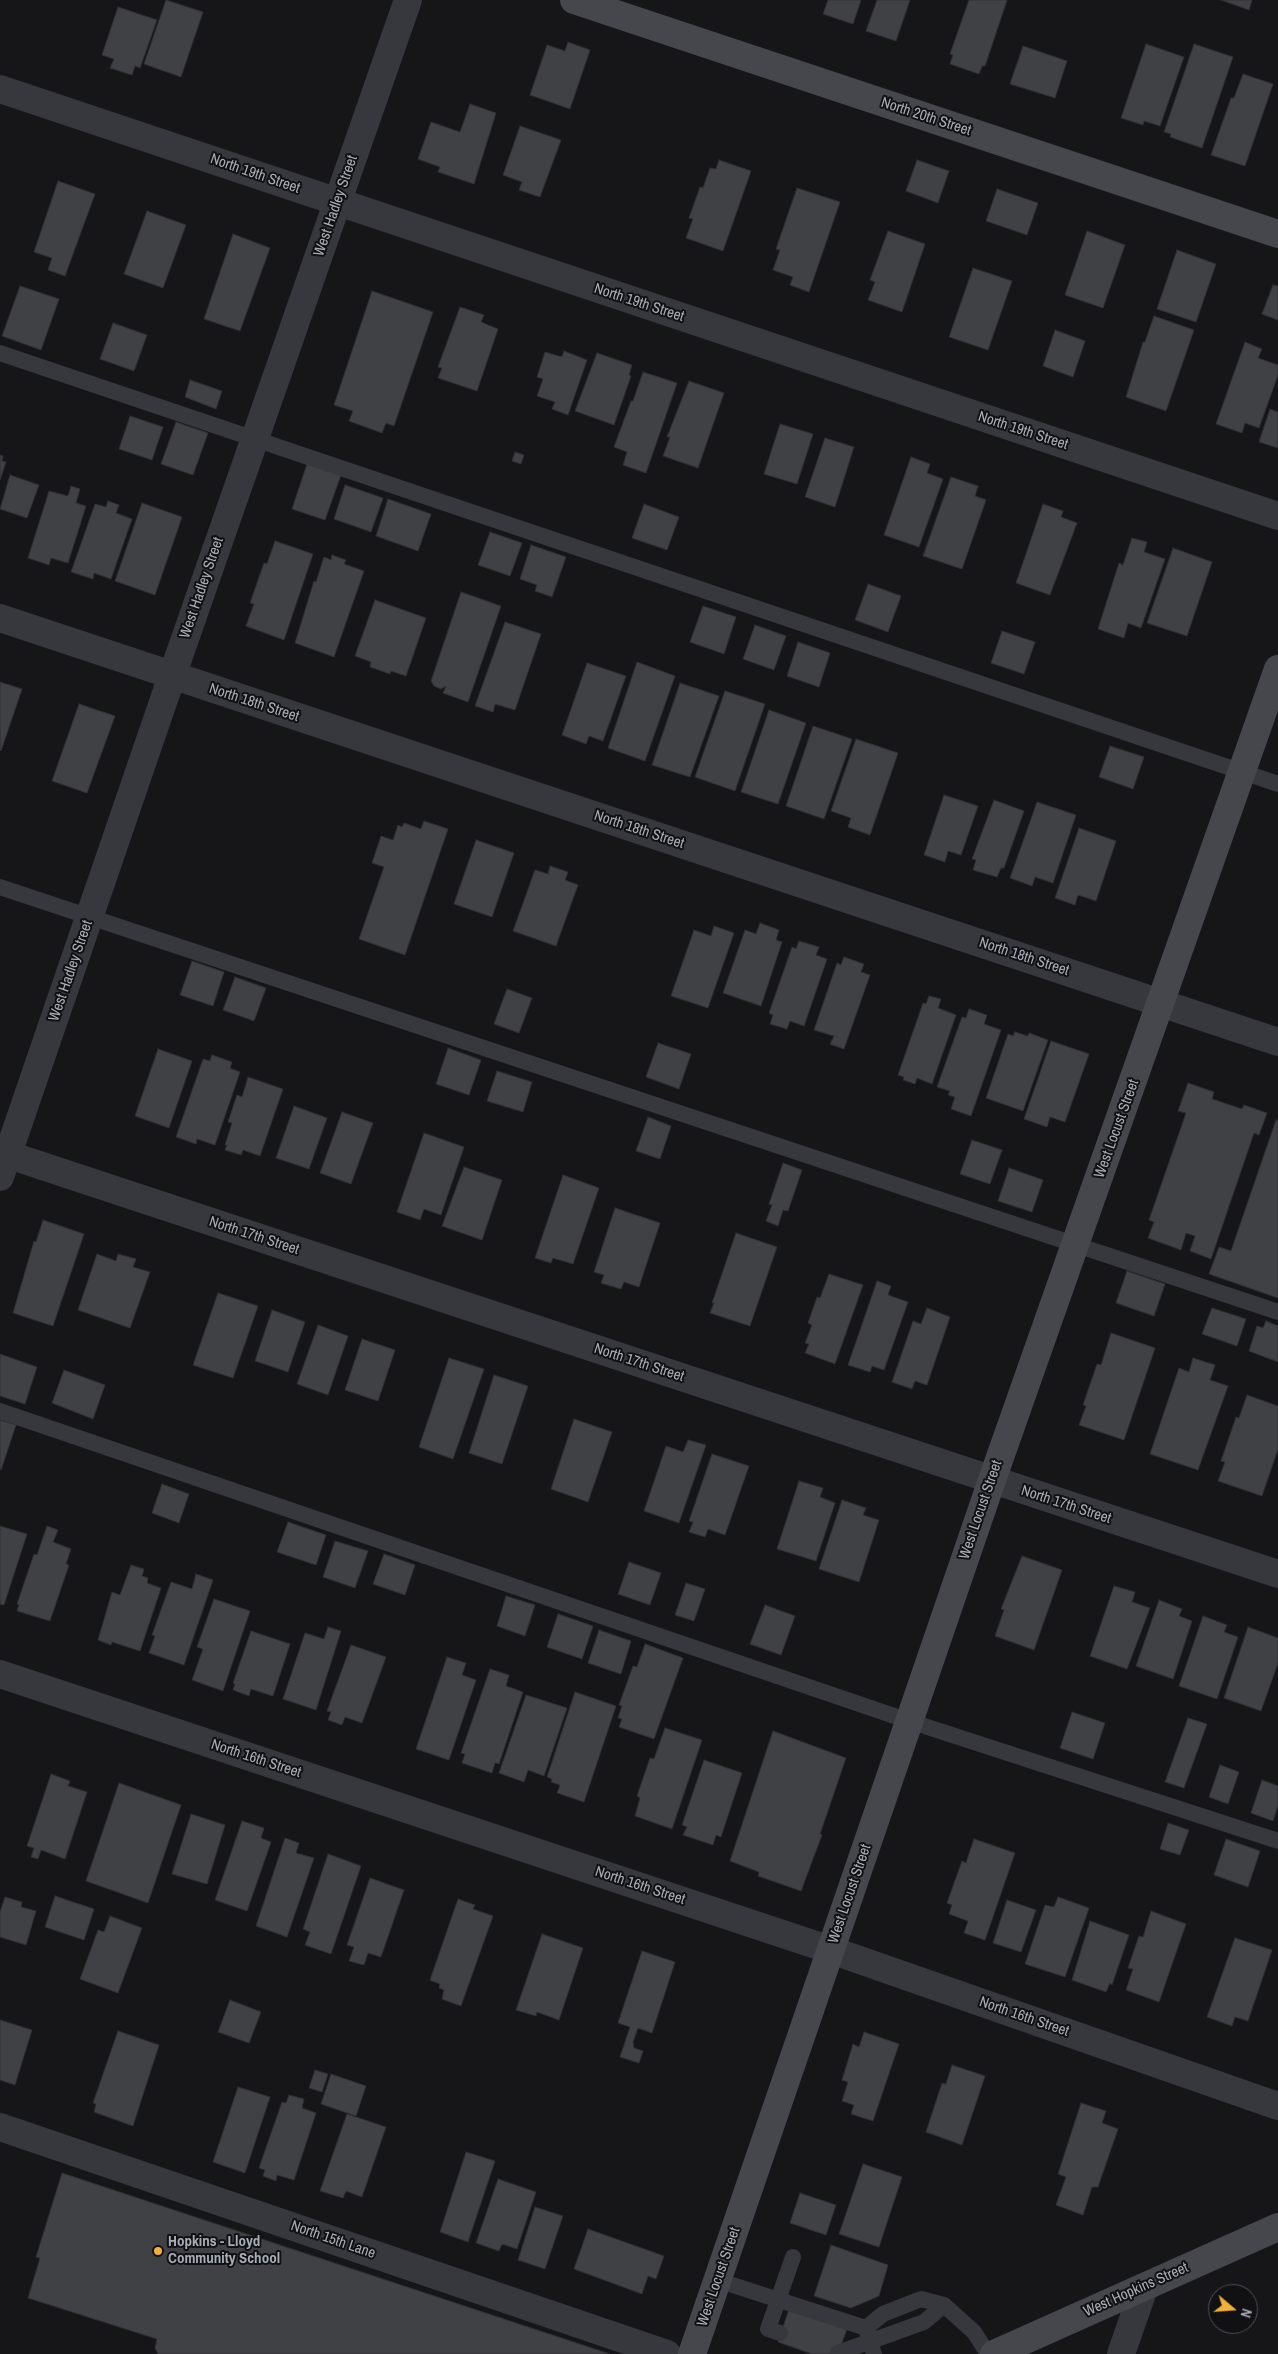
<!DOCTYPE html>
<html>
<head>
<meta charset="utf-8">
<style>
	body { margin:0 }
	#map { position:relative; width:1278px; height:2354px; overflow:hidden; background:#161618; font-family:"Archivo Narrow",sans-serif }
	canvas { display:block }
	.north { position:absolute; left:1208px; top:2284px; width:50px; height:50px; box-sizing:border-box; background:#111113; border:1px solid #4d4f55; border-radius:50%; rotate:108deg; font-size:14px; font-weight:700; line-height:20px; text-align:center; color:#a8adb8 }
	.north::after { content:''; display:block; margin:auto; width:18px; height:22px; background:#f2b134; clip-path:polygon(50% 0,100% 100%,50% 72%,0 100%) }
</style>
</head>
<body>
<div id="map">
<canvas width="1278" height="2354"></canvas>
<div class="north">N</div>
</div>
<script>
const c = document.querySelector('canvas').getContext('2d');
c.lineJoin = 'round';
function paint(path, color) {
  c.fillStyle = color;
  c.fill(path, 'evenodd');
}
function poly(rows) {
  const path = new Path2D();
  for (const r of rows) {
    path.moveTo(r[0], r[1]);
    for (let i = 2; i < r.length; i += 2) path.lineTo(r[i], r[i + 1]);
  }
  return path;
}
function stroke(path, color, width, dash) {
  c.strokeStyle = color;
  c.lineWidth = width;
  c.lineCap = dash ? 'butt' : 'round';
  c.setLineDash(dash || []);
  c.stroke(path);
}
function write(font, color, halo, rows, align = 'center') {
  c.font = font + ' "Archivo Narrow",sans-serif';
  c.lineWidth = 4;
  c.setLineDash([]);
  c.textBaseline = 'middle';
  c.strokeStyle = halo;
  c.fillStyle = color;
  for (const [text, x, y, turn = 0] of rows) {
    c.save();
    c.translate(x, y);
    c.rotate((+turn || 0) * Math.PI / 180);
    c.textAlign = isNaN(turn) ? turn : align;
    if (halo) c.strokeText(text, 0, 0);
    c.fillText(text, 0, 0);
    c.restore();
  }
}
const building = poly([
	[166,0,203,12,181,77,144,64,166,0],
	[828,0,861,0,853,24,823,14,828,0],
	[877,0,910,0,896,41,866,31,877,0],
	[969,0,1007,0,985,66,982,66,979,74,950,64,953,55,950,54,969,0],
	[1221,0,1252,0,1249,10,1221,0],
	[118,7,157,20,140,68,135,66,132,75,110,68,114,59,102,55,118,7],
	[568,42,590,50,570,109,530,95,547,45,565,51,568,42],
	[1146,44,1184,57,1160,126,1144,121,1143,125,1121,118,1146,44],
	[1194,44,1233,57,1202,148,1170,137,1171,134,1164,132,1194,44],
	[1023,46,1067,61,1055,98,1010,84,1023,46],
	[1243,74,1273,84,1245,166,1211,155,1231,98,1234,98,1243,74],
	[470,104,496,113,474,184,438,172,440,167,418,159,431,122,460,132,470,104],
	[520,126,561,140,540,197,519,190,522,182,503,175,520,126],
	[719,160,751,171,723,251,686,238,693,219,689,218,700,187,703,188,710,168,716,169,719,160],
	[917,160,949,171,938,203,906,191,917,160],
	[58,181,95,194,65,276,48,270,52,258,34,252,58,181],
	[797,188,840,202,809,292,790,285,793,277,773,270,780,250,776,249,797,188],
	[997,189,1038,203,1027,235,986,221,997,189],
	[147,211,186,225,163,288,124,274,147,211],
	[888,231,925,244,902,312,868,300,875,282,870,280,888,231],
	[1087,231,1125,245,1103,308,1065,295,1087,231],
	[233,234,270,248,240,331,204,319,233,234],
	[1177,250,1216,264,1196,322,1157,309,1177,250],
	[973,268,1012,281,988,350,949,337,973,268],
	[1273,285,1278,286,1278,320,1262,314,1273,285],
	[20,286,59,299,41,350,2,336,20,286],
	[372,291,433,312,394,426,386,423,382,433,349,421,353,411,334,405,372,291],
	[460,307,484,315,481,322,498,329,477,391,438,378,442,368,438,367,460,307],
	[1154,316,1194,330,1166,411,1126,397,1143,342,1145,342,1154,316],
	[113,323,147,335,134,371,100,359,113,323],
	[1055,330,1085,341,1073,377,1043,366,1055,330],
	[1245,342,1262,349,1258,358,1278,365,1278,375,1259,428,1245,423,1242,433,1216,424,1245,342],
	[564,351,587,360,568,415,552,409,555,402,537,396,543,379,537,377,545,352,562,357,564,351],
	[597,353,632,365,629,375,631,376,614,425,575,411,597,353],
	[643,372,677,383,646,473,623,465,627,452,614,447,631,401,633,401,643,372],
	[190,380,222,391,216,409,185,397,190,380],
	[689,381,724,393,698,468,663,456,670,437,667,437,689,381],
	[1270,409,1278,412,1278,448,1259,442,1270,409],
	[130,416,163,427,152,460,119,449,130,416],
	[176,422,208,433,193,475,161,464,176,422],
	[780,424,813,434,797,484,764,474,780,424],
	[825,438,854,447,835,507,805,497,825,438],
	[515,452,524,455,521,464,512,461,515,452],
	[0,455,3,456,2,461,6,462,0,480,0,455],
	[911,457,930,464,927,473,943,479,919,547,884,535,911,457],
	[307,464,341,475,325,520,292,509,307,464],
	[10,475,39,485,27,518,0,509,10,475],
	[951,477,978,486,975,496,986,500,962,569,923,556,951,477],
	[345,485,383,498,371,532,334,519,345,485],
	[71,486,80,489,76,503,86,506,68,563,51,558,49,565,28,558,49,491,68,496,71,486],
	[388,499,431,514,418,551,376,536,388,499],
	[108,501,119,505,116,513,132,519,111,579,94,573,93,579,71,572,95,504,106,507,108,501],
	[142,503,182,517,155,595,115,581,142,503],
	[644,504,679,517,667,550,632,538,644,504],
	[1043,504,1063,511,1061,517,1077,523,1050,595,1016,583,1043,504],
	[490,532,522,543,510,576,478,565,490,532],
	[1132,538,1147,542,1144,552,1165,559,1141,628,1128,623,1124,638,1098,629,1119,563,1123,565,1132,538],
	[275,541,313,554,284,640,246,626,254,604,250,603,264,563,267,564,275,541],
	[531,545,566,557,552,597,535,591,537,585,520,579,531,545],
	[1173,548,1212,562,1187,636,1147,623,1173,548],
	[332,555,346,560,344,564,364,571,334,657,295,643,314,581,316,582,324,557,331,560,332,555],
	[868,584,901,596,888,632,855,620,868,584],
	[461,592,501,606,468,702,443,693,446,686,441,689,434,686,431,681,461,592],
	[375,600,426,618,406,676,391,671,390,674,370,667,371,662,355,656,375,600],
	[703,606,736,617,724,654,690,642,703,606],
	[505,622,541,634,515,710,495,704,493,712,475,706,505,622],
	[755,625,786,636,774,670,743,659,755,625],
	[1002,631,1035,642,1024,674,991,663,1002,631],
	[798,642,830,653,819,687,787,676,798,642],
	[637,662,675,676,645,761,608,748,637,662],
	[587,663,626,676,603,741,589,736,586,744,562,735,587,663],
	[0,682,22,689,1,751,0,750,0,682],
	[680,683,719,696,690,777,652,765,680,683],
	[725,691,765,704,735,791,695,777,725,691],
	[79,704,115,716,87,793,52,781,79,704],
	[769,710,806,723,778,804,741,792,769,710],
	[813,726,852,739,824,819,786,806,813,726],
	[856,739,898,753,870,835,848,827,851,818,831,811,856,739],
	[1110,746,1144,757,1133,789,1099,777,1110,746],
	[944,795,978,806,961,855,948,851,945,862,924,855,944,795],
	[994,800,1024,811,1004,868,1001,868,997,877,973,870,976,860,972,859,994,800],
	[1037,802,1076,815,1053,883,1035,877,1032,886,1010,878,1037,802],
	[424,821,448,829,405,955,359,939,384,867,372,863,381,836,393,840,398,825,402,827,404,823,421,829,424,821],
	[1079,828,1116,841,1096,901,1078,895,1075,905,1055,898,1079,828],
	[476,840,514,853,492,917,454,904,476,840],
	[550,866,568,872,565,880,578,885,556,946,513,931,535,870,548,874,550,866],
	[760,923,779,930,776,940,782,942,761,1006,723,993,745,930,756,934,760,923],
	[714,926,734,933,708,1008,671,996,694,930,711,936,714,926],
	[799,941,819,947,816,955,827,959,804,1026,790,1021,787,1029,770,1024,773,1015,769,1013,792,947,796,949,799,941],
	[844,957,864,964,861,972,870,975,844,1049,830,1044,834,1036,814,1030,837,963,841,965,844,957],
	[192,961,224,972,213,1006,180,995,192,961],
	[235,977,266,988,254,1021,223,1010,235,977],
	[507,989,532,998,519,1033,494,1024,507,989],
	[929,996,941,999,938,1008,956,1015,932,1084,917,1078,915,1084,903,1080,904,1077,898,1075,923,1003,926,1004,929,996],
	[969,1009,987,1015,984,1024,1001,1030,971,1116,951,1109,955,1097,948,1095,950,1091,937,1087,962,1017,966,1018,969,1009],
	[1015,1032,1028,1036,1029,1033,1048,1040,1023,1111,986,1098,1008,1034,1013,1036,1015,1032],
	[1051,1041,1089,1054,1065,1122,1050,1117,1047,1127,1024,1119,1051,1041],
	[658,1043,691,1054,679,1089,646,1077,658,1043],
	[448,1048,481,1060,469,1095,436,1084,448,1048],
	[158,1049,192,1061,169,1128,135,1116,158,1049],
	[212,1055,232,1062,230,1068,240,1072,215,1145,197,1139,196,1144,176,1137,203,1059,210,1061,212,1055],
	[497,1071,532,1082,523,1112,487,1101,497,1071],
	[248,1077,283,1089,260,1156,243,1150,241,1155,225,1150,227,1145,225,1145,232,1123,228,1122,237,1095,242,1097,248,1077],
	[1188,1083,1214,1092,1212,1099,1242,1109,1244,1105,1267,1113,1259,1135,1254,1133,1211,1259,1190,1251,1195,1236,1186,1233,1181,1250,1148,1238,1154,1222,1149,1220,1186,1113,1178,1111,1188,1083],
	[294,1106,327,1118,309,1169,276,1158,294,1106],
	[342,1112,373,1123,351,1184,320,1173,342,1112],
	[648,1117,671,1126,660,1159,636,1151,648,1117],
	[1276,1120,1278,1121,1278,1298,1209,1274,1219,1247,1231,1251,1276,1120],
	[424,1133,464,1147,441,1215,424,1209,420,1220,397,1212,424,1133],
	[972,1140,1002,1150,990,1184,960,1174,972,1140],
	[783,1163,802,1170,788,1211,783,1210,778,1226,766,1221,772,1205,769,1204,783,1163],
	[464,1167,502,1180,482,1240,442,1226,464,1167],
	[1009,1168,1043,1180,1032,1212,998,1201,1009,1168],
	[563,1175,599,1188,573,1264,553,1258,551,1263,535,1258,563,1175],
	[615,1208,660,1223,639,1287,624,1282,621,1289,601,1283,604,1275,594,1272,615,1208],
	[43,1220,84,1234,53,1326,13,1313,34,1241,36,1242,43,1220],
	[736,1233,777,1247,750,1326,710,1313,714,1303,712,1303,736,1233],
	[97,1254,116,1261,118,1254,136,1259,133,1267,150,1272,130,1328,78,1310,97,1254],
	[1127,1271,1165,1284,1154,1316,1116,1303,1127,1271],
	[829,1274,863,1285,835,1364,805,1353,809,1344,805,1343,812,1325,808,1323,817,1297,820,1298,829,1274],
	[877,1281,891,1286,888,1295,908,1302,884,1370,872,1366,870,1372,848,1365,877,1281],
	[218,1293,258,1306,233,1378,193,1365,218,1293],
	[927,1308,950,1317,927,1385,915,1381,912,1389,892,1382,913,1321,921,1324,927,1308],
	[1212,1308,1246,1319,1237,1346,1202,1334,1212,1308],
	[272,1310,305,1322,288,1372,255,1361,272,1310],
	[1266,1321,1278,1326,1278,1362,1249,1351,1257,1326,1263,1328,1266,1321],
	[318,1325,348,1336,328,1395,297,1384,318,1325],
	[1111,1333,1155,1348,1124,1440,1079,1425,1086,1406,1083,1405,1097,1364,1101,1365,1111,1333],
	[362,1339,395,1350,378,1401,345,1390,362,1339],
	[0,1354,37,1367,25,1404,0,1396,0,1354],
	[449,1358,484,1369,453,1459,419,1447,449,1358],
	[1193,1358,1215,1365,1210,1380,1228,1386,1198,1470,1150,1454,1179,1368,1189,1372,1193,1358],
	[64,1370,105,1385,93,1419,52,1403,64,1370],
	[494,1375,528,1386,502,1464,469,1453,494,1375],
	[1247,1395,1278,1406,1278,1449,1262,1496,1218,1481,1225,1462,1221,1461,1236,1417,1239,1418,1247,1395],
	[574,1419,612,1432,588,1502,551,1489,574,1419],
	[0,1420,16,1425,1,1470,0,1469,0,1420],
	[688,1440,706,1445,679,1523,644,1511,666,1446,683,1452,688,1440],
	[712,1454,749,1466,725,1535,708,1529,705,1537,689,1532,693,1522,689,1521,712,1454],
	[799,1481,823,1488,820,1497,835,1503,816,1561,777,1549,799,1481],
	[162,1484,189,1494,179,1523,152,1513,162,1484],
	[842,1500,866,1508,863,1515,879,1520,859,1582,819,1569,842,1500],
	[288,1522,326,1535,316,1565,277,1552,288,1522],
	[0,1526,27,1534,4,1605,0,1604,0,1526],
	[47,1526,58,1530,53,1542,71,1549,66,1564,69,1565,50,1621,17,1611,19,1605,17,1604,34,1554,37,1555,47,1526],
	[335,1541,368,1551,355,1588,323,1577,335,1541],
	[384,1554,415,1565,405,1595,373,1584,384,1554],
	[1022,1556,1062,1570,1034,1650,995,1636,1004,1610,1001,1609,1022,1556],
	[629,1562,661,1573,650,1605,618,1594,629,1562],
	[131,1565,144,1569,142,1576,148,1578,147,1583,161,1588,140,1651,112,1642,111,1645,98,1640,112,1592,120,1595,131,1565],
	[196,1574,213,1580,184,1665,149,1653,155,1636,152,1635,171,1582,192,1589,196,1574],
	[686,1583,705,1589,694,1621,675,1615,686,1583],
	[1114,1586,1135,1592,1132,1602,1150,1608,1127,1669,1090,1656,1114,1586],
	[506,1596,535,1605,525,1636,497,1626,506,1596],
	[214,1599,250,1611,223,1691,192,1680,203,1649,197,1647,214,1599],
	[1159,1600,1182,1609,1179,1616,1192,1621,1173,1679,1136,1666,1159,1600],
	[765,1605,795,1616,781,1655,750,1644,765,1605],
	[558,1614,593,1626,582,1659,547,1647,558,1614],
	[1203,1616,1227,1625,1224,1632,1238,1637,1217,1699,1179,1686,1203,1616],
	[328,1627,341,1631,316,1710,283,1699,305,1633,324,1639,328,1627],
	[1248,1627,1278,1638,1278,1663,1261,1711,1224,1698,1248,1627],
	[599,1630,631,1641,621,1674,588,1663,599,1630],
	[251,1631,290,1644,273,1696,251,1689,249,1696,233,1690,235,1684,233,1683,251,1631],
	[645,1644,683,1658,654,1739,619,1727,622,1719,618,1718,622,1706,619,1705,633,1666,637,1667,645,1644],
	[351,1645,386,1657,362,1723,345,1717,342,1725,328,1720,331,1712,327,1711,351,1645],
	[447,1657,466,1663,462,1675,476,1680,449,1760,416,1749,447,1657],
	[490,1669,509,1675,506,1686,523,1692,499,1764,495,1763,492,1773,462,1763,465,1754,461,1753,490,1669],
	[575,1692,616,1706,584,1802,557,1793,560,1785,551,1782,552,1779,547,1777,575,1692],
	[526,1695,567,1708,544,1776,528,1770,524,1782,499,1773,526,1695],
	[1072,1712,1105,1723,1093,1759,1060,1748,1072,1712],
	[1188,1718,1207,1724,1184,1788,1165,1782,1188,1718],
	[665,1728,702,1740,672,1829,635,1816,640,1798,637,1796,650,1758,654,1759,665,1728],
	[773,1731,846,1758,820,1834,822,1835,801,1891,758,1876,759,1872,730,1861,773,1731],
	[704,1760,742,1773,721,1837,716,1835,713,1845,683,1835,687,1827,682,1825,704,1760],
	[1220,1765,1239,1772,1228,1804,1209,1797,1220,1765],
	[51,1774,70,1781,68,1786,87,1792,65,1859,41,1850,38,1859,31,1857,34,1848,27,1846,51,1774],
	[1262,1780,1278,1786,1278,1805,1273,1821,1251,1813,1262,1780],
	[119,1783,181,1805,148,1903,86,1881,119,1783],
	[191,1814,225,1825,207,1884,172,1874,191,1814],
	[242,1821,264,1828,261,1838,271,1842,247,1911,215,1900,242,1821],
	[1168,1823,1189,1830,1180,1855,1160,1849,1168,1823],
	[285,1838,299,1843,296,1853,314,1858,287,1937,256,1926,285,1838],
	[974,1839,1015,1853,985,1940,964,1933,968,1921,949,1914,952,1905,947,1903,962,1861,966,1863,974,1839],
	[1226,1839,1260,1851,1248,1887,1214,1875,1226,1839],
	[328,1854,361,1866,331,1954,305,1945,310,1932,303,1929,328,1854],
	[370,1878,404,1890,381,1957,368,1953,364,1965,349,1961,354,1947,347,1945,370,1878],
	[55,1896,94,1909,84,1940,45,1927,55,1896],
	[5,1897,22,1902,21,1907,36,1911,26,1945,0,1937,0,1912,5,1897],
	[1058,1897,1089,1908,1065,1977,1025,1964,1045,1905,1054,1907,1058,1897],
	[458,1899,475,1905,473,1909,493,1916,461,2006,442,1999,444,1990,439,1988,440,1984,430,1980,458,1899],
	[1007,1900,1036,1910,1021,1952,993,1943,1007,1900],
	[1151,1911,1186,1924,1159,2002,1126,1990,1133,1969,1128,1968,1139,1936,1143,1937,1151,1911],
	[110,1916,142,1928,118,1993,80,1979,98,1930,104,1932,110,1916],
	[1090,1921,1129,1935,1112,1985,1110,1983,1106,1992,1072,1980,1090,1921],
	[542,1934,583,1948,559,2020,537,2012,536,2016,516,2010,542,1934],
	[1235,1938,1272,1950,1248,2021,1235,2017,1232,2026,1207,2017,1235,1938],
	[642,1951,675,1962,652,2033,638,2028,633,2042,634,2048,643,2051,639,2063,620,2057,630,2027,618,2023,642,1951],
	[230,2000,261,2012,249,2043,218,2032,230,2000],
	[0,2020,32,2030,15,2085,0,2080,0,2020],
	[118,2031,159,2045,133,2126,94,2112,96,2104,93,2103,118,2031],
	[864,2032,899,2044,873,2121,851,2114,854,2105,842,2101,848,2082,842,2080,853,2044,859,2047,864,2032],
	[952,2065,985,2076,962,2145,926,2132,942,2083,946,2084,952,2065],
	[315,2070,328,2074,322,2092,309,2088,315,2070],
	[331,2074,366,2086,356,2116,321,2104,331,2074],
	[238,2087,270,2097,245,2173,213,2162,238,2087],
	[289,2095,304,2099,302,2108,316,2113,294,2180,277,2175,276,2181,263,2176,265,2170,259,2168,282,2102,286,2103,289,2095],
	[1081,2103,1106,2111,1102,2123,1118,2129,1098,2187,1092,2187,1083,2215,1056,2205,1066,2177,1058,2174,1081,2103],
	[347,2114,386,2127,362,2197,346,2191,343,2198,320,2191,347,2114],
	[466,2152,495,2161,468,2242,440,2232,466,2152],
	[863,2164,902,2177,879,2247,839,2234,863,2164],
	[62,2173,610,2354,158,2354,155,2348,157,2339,28,2298,40,2258,36,2257,62,2173],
	[498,2179,536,2192,517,2249,502,2244,499,2251,476,2243,498,2179],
	[800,2193,836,2205,826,2235,790,2223,800,2193],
	[535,2207,563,2216,545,2269,518,2260,535,2207],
	[588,2229,664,2256,656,2279,648,2276,642,2294,574,2269,588,2229],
	[831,2245,888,2265,879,2296,851,2308,814,2296,831,2245],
	[789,2309,847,2329,838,2354,812,2354,778,2342,789,2309]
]);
const lane = poly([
	[0,353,1278,784],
	[0,887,1278,1312],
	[0,1411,909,1721,1278,1841],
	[717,2280,866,2328,874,2354],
	[866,2328,883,2314,921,2299,944,2305,974,2332,988,2354],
	[780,2333,768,2329,793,2257],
	[838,2353,924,2322,944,2305]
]);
const street = poly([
	[0,89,1278,516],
	[0,618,1278,1042],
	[0,1152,1278,1574],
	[0,1177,172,676,408,0],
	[0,1674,831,1950,1278,2106],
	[0,2127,667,2354],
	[1121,2354,1144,2288]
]);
const secondary = poly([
	[574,0,1278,234],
	[692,2354,992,1480,1278,669],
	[994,2354,1278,2227]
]);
const markers = [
	[158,2251,5,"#f2b134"]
];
const streetNames = [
	["North 20th Street",926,117,18],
	["North 19th Street",255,174,19],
	["West Hadley Street",336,206,-71],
	["North 19th Street",639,303,18],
	["North 19th Street",1023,431,18],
	["West Hadley Street",202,588,-71],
	["North 18th Street",254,703,18],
	["North 18th Street",639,830,18],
	["North 18th Street",1024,957,18],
	["West Hadley Street",71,971,-71],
	["West Locust Street",1117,1129,-70],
	["North 17th Street",254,1236,18],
	["North 17th Street",639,1363,18],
	["North 17th Street",1066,1505,18],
	["West Locust Street",981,1510,-71],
	["North 16th Street",256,1759,18],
	["North 16th Street",640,1886,18],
	["West Locust Street",850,1894,-71],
	["North 16th Street",1024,2017,19],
	["North 15th Lane",333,2240,19],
	["West Locust Street",719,2277,-71],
	["West Hopkins Street",1136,2290,-24]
];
const poiNames = [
	["Hopkins - Lloyd",168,2242],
	["Community School",168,2259]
];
paint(building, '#404145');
stroke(building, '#303034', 1);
stroke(lane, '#37383d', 16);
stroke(street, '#37383d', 28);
stroke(secondary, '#45474d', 28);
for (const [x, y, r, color] of markers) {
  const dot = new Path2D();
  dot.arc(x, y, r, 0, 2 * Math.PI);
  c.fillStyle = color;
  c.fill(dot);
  stroke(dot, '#111113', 2);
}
write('15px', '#a8adb8', '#111113', streetNames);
write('bold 15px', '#a8adb8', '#111113', poiNames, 'left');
</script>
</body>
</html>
